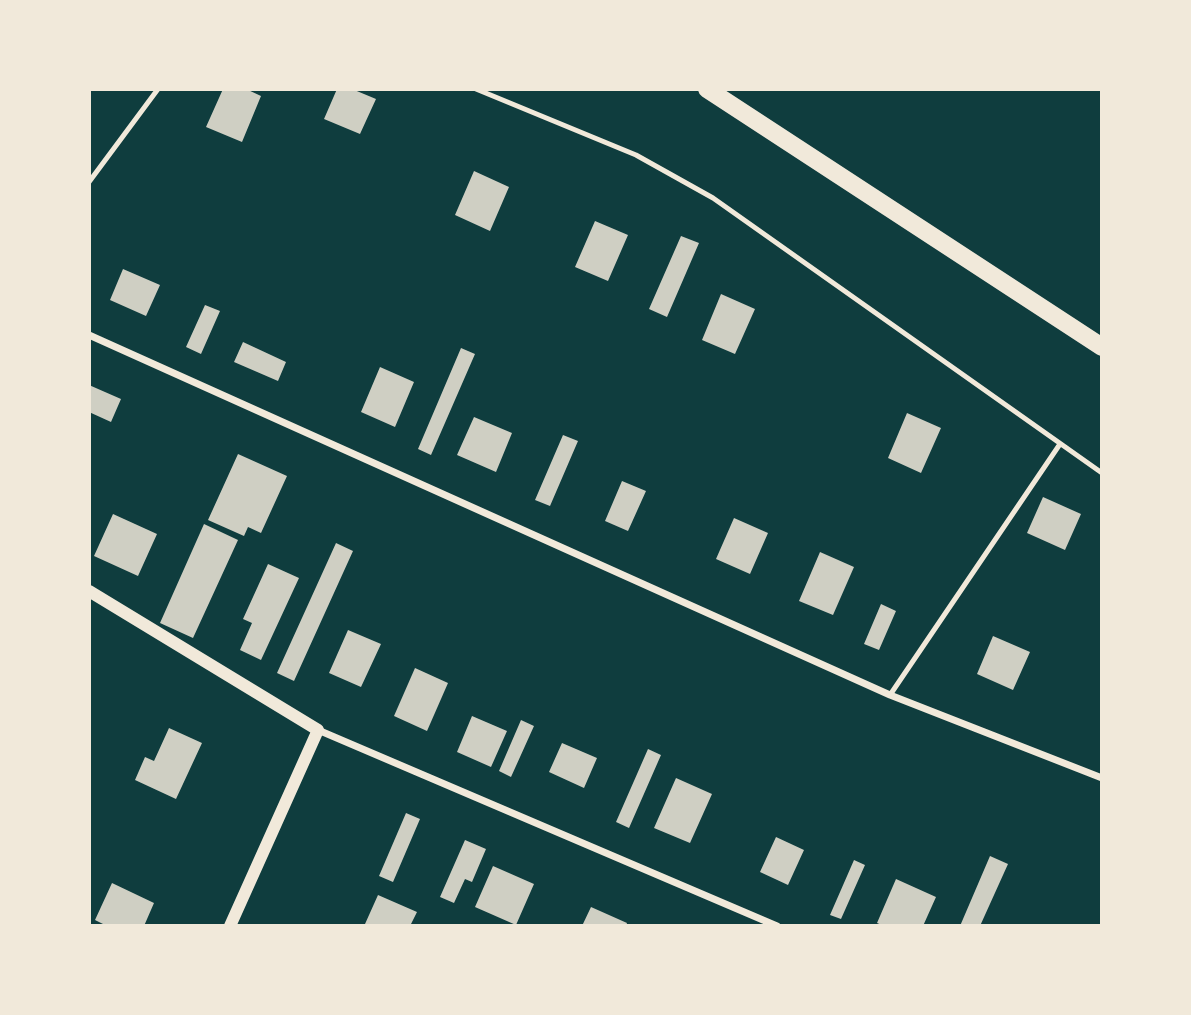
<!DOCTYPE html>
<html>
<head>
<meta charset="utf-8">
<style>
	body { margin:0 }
	#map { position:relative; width:1191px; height:1015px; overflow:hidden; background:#0f3d3e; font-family:Helvetica,sans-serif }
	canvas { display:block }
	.frame { position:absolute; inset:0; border:91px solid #f1e9da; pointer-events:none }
</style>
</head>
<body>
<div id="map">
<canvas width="1191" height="1015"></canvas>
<div class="frame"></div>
</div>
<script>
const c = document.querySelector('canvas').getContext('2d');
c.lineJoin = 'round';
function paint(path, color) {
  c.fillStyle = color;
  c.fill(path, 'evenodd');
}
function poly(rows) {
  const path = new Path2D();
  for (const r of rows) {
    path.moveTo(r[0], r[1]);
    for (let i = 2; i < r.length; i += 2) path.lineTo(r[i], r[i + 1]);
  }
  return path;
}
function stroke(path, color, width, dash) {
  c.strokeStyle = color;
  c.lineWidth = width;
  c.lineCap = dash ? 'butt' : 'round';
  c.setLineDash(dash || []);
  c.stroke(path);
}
const building = poly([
	[223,89,246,89,261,96,242,142,206,127],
	[337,89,352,89,376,99,360,134,324,119],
	[474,171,509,187,490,231,455,215],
	[595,221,628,235,608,281,575,267],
	[681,236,699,243,667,317,649,309],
	[123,269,160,285,146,316,110,300],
	[721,294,755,309,735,354,702,340],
	[205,305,220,311,201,354,186,347],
	[243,342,286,362,278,381,234,362],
	[461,348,475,354,431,455,418,449],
	[380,367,414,382,395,427,361,412],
	[89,385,121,399,111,422,89,412],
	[907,413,941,428,921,473,888,458],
	[474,417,512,433,496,472,457,455],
	[563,435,578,441,550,506,535,500],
	[238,454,287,476,261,533,248,527,244,536,208,520],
	[622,481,646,491,628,531,605,521],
	[1043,497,1081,514,1065,550,1027,533],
	[113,514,157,534,138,576,94,556],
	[734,518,768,533,750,574,716,559],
	[204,524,238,540,193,638,160,623],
	[336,543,353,551,294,681,277,673],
	[820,552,854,567,833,615,799,601],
	[268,564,299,578,261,660,240,650,252,623,243,619],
	[881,604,896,611,879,650,864,644],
	[348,630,381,644,361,687,329,673],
	[993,636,1030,652,1013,690,977,674],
	[415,668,448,683,427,731,394,716],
	[472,716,507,731,491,767,457,752],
	[521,720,534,726,511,777,499,771],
	[169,728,202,743,176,799,135,780,145,757,154,761],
	[562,743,597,758,584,788,549,772],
	[648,749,661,755,629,828,616,822],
	[676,778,712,794,690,843,654,828],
	[406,813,420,819,393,882,379,876],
	[776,837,804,850,788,885,760,872],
	[465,840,486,849,472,882,465,879,454,903,440,897],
	[990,856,1008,864,980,926,960,926],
	[854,860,865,865,841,919,830,915],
	[493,866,534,884,516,925,475,907],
	[896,879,936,897,923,926,884,926,877,923],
	[112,883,154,903,144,926,107,926,95,920],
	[378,895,417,912,410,926,365,924],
	[591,907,627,923,626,926,582,926]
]);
const service = poly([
	[476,89,636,155,713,198,1102,473],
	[89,182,158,89],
	[890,695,1060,444]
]);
const minor = poly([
	[89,335,890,695,1102,778],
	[318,730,777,926]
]);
const tertiary = poly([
	[89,591,318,730,230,926]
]);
const primary = poly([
	[707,89,1102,347]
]);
paint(building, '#cfcfc3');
stroke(service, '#f1e9da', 5);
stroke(minor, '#f1e9da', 7);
stroke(tertiary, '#f1e9da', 12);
stroke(primary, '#f1e9da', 18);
</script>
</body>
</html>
